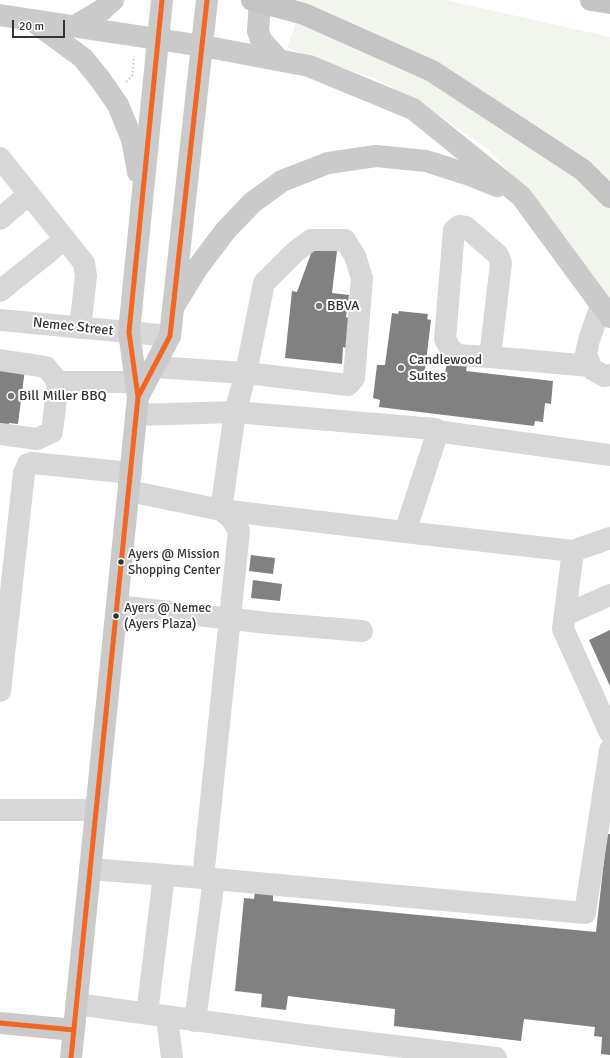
<!DOCTYPE html>
<html>
<head>
<meta charset="utf-8">
<style>
	body { margin:0 }
	#map { position:relative; width:610px; height:1058px; overflow:hidden; background:#fff; font-family:Signika,sans-serif }
	canvas { display:block }
	.scale { position:absolute; left:12px; top:20px; width:53px; height:18px; box-sizing:border-box; border:2px solid #333; border-top:0; padding-left:5px; font-size:12px; line-height:14px; white-space:nowrap; color:#333; -webkit-text-stroke:3px #fff; paint-order:stroke }
</style>
</head>
<body>
<div id="map">
<canvas width="610" height="1058"></canvas>
<div class="scale">20 m</div>
</div>
<script>
const c = document.querySelector('canvas').getContext('2d');
c.lineJoin = 'round';
function paint(path, color) {
  c.fillStyle = color;
  c.fill(path, 'evenodd');
}
function poly(rows) {
  const path = new Path2D();
  for (const r of rows) {
    path.moveTo(r[0], r[1]);
    for (let i = 2; i < r.length; i += 2) path.lineTo(r[i], r[i + 1]);
  }
  return path;
}
function stroke(path, color, width, dash) {
  c.strokeStyle = color;
  c.lineWidth = width;
  c.lineCap = dash ? 'butt' : 'round';
  c.setLineDash(dash || []);
  c.stroke(path);
}
function write(font, color, halo, rows, align = 'center') {
  c.font = font + ' Signika,sans-serif';
  c.lineWidth = 4;
  c.setLineDash([]);
  c.textBaseline = 'middle';
  c.strokeStyle = halo;
  c.fillStyle = color;
  for (const [text, x, y, turn = 0] of rows) {
    c.save();
    c.translate(x, y);
    c.rotate((+turn || 0) * Math.PI / 180);
    c.textAlign = isNaN(turn) ? turn : align;
    if (halo) c.strokeText(text, 0, 0);
    c.fillText(text, 0, 0);
    c.restore();
  }
}
const green = poly([
	[293,0,445,0,610,37,610,299,544,211,489,150,427,107,374,78,312,58,287,47,295,26]
]);
const building = poly([
	[313,248,337,251,332,293,349,295,346,317,353,319,349,349,343,347,342,364,285,358,292,291,297,292],
	[399,311,428,314,427,319,431,320,425,370,445,373,447,362,467,365,466,371,553,381,551,404,545,403,543,422,535,421,534,426,379,407,380,400,373,398,377,365,385,365,392,313,398,314],
	[0,366,25,369,18,424,9,423,8,430,0,429],
	[251,555,275,558,273,574,249,571],
	[253,580,282,584,280,601,251,598],
	[610,630,610,686,589,640],
	[607,834,610,834,610,1055,601,1054,602,1037,594,1036,595,1027,524,1019,521,1041,394,1026,395,1009,288,996,286,1010,261,1007,262,994,235,991,244,898,254,899,255,891,273,894,273,901,596,932]
]);
const path = poly([
	[126,82,132,76,134,56]
]);
const minor = poly([
	[0,158,84,263,86,276,80,328],
	[0,219,29,194],
	[0,291,65,239],
	[601,305,589,340,586,354,592,369,604,376,610,375],
	[0,320,170,336],
	[490,357,501,263,498,255,466,227,459,226,454,230,445,339,450,348,457,355,490,357,590,366],
	[0,360,46,367,58,382,52,432,37,439,0,434],
	[154,367,246,373,348,385,354,378,362,278,355,256,345,240,311,240,295,252,264,283,246,373,235,412,221,510,405,532],
	[58,382,136,382],
	[136,415,235,412,435,429,437,434,405,532,573,551,610,538],
	[436,431,610,455],
	[573,551,563,629,610,733],
	[117,606,268,623,362,631],
	[565,615,610,595],
	[0,691,24,473,28,464,32,463,131,473],
	[0,810,96,810],
	[90,869,203,878,239,531,231,518,221,510,129,491],
	[203,878,585,913,610,750],
	[76,1004,320,1037,496,1058],
	[147,1014,164,875],
	[167,1017,172,1058],
	[195,1021,214,879]
]);
const major = poly([
	[260,0,258,31,261,40,279,60],
	[0,15,203,46,309,66,413,109,521,196,610,317],
	[34,22,83,58,100,79,118,105,132,139,138,172],
	[75,26,102,10,113,0],
	[174,306,198,267,226,230,253,202,282,181,328,163,376,156,426,161,470,175,497,186],
	[138,397,170,336,207,0],
	[0,1023,74,1030],
	[71,1058,138,397,129,332,162,0]
]);
const highway = poly([
	[252,0,304,14,432,71,583,170,610,197],
	[591,0,610,3]
]);
const bus1 = poly([
	[138,397,170,336,207,0],
	[0,1023,74,1030],
	[71,1058,138,397,129,332,162,0]
]);
const markers = [
	[319,306,4,"#7a7a7a"],
	[401,368,4,"#7a7a7a"],
	[11,396,4,"#7a7a7a"],
	[121,562,3.5,"#333"],
	[116,616,3.5,"#333"]
];
const busNames = [
	["Ayers @ Mission",128,555],
	["Shopping Center",128,571],
	["Ayers @ Nemec",124,609],
	["(Ayers Plaza)",124,625]
];
const poiNames = [
	["BBVA",327,306],
	["Candlewood",409,360],
	["Suites",409,376],
	["Bill Miller BBQ",19,396]
];
const streetNames = [
	["Nemec Street",73,327,6]
];
paint(green, '#f1f5ed');
paint(building, '#818181');
stroke(path, '#d6d6d6', 2.5, [2, 2]);
stroke(minor, '#d7d7d7', 22);
stroke(major, '#cacaca', 22);
stroke(highway, '#c4c4c4', 22);
stroke(bus1, '#f26522', 5);
for (const [x, y, r, color] of markers) {
  const dot = new Path2D();
  dot.arc(x, y, r, 0, 2 * Math.PI);
  c.fillStyle = color;
  c.fill(dot);
  stroke(dot, '#fff', 1.5);
}
write('13px', '#333', '#fff', busNames, 'left');
write('14px', '#333', '#fff', poiNames, 'left');
write('14px', '#333', '#fff', streetNames);
</script>
</body>
</html>
